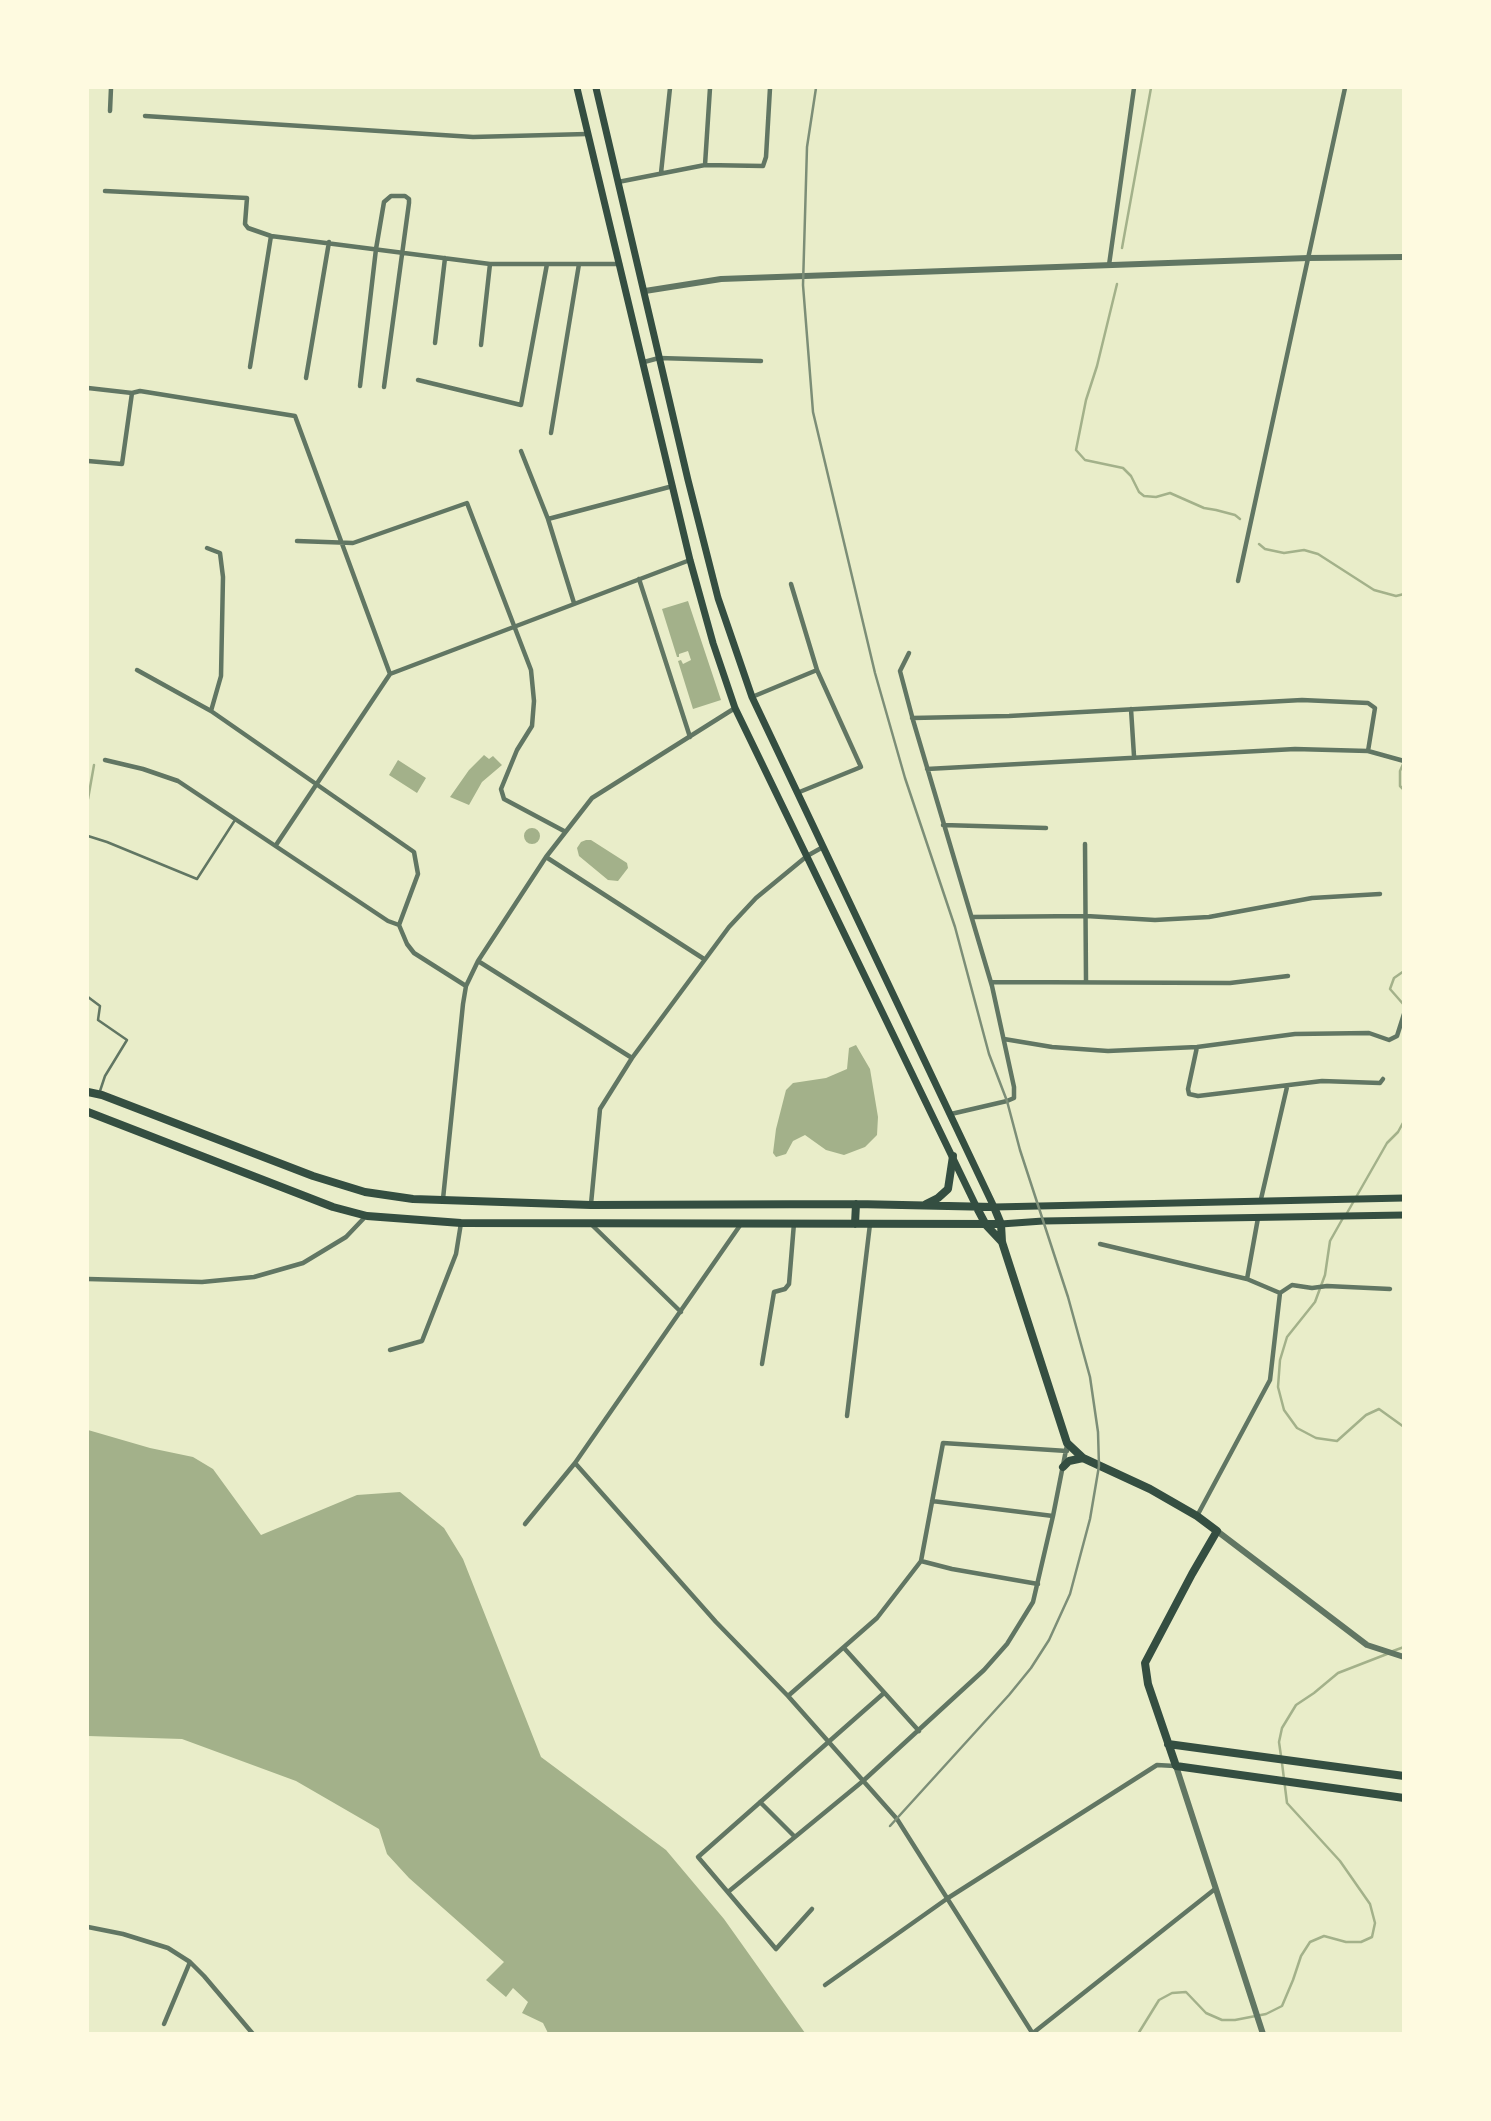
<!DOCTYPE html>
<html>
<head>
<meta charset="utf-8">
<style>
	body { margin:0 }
	#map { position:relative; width:1491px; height:2121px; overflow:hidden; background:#e9edc9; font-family:"Roboto Condensed",sans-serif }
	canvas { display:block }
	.frame { position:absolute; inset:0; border:89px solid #fefae0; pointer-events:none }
</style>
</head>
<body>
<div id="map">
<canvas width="1491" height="2121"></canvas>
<div class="frame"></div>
</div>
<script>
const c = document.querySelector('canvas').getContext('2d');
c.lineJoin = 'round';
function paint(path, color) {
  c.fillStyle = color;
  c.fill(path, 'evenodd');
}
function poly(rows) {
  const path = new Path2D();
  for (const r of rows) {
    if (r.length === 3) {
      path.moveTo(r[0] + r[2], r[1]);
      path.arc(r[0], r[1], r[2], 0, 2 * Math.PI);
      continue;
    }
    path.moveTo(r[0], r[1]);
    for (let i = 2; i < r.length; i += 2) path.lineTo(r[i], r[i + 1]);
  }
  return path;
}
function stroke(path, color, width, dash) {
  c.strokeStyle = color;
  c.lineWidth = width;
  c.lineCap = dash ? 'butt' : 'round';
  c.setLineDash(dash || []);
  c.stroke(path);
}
const water = poly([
	[688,601,721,700,693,709,678,661,681,660,683,664,691,660,688,651,679,654,679,657,677,657,662,609],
	[484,755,489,759,493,756,502,765,482,782,469,805,450,797,469,770],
	[398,760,426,778,417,793,389,775],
	[532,836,8],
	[586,840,591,840,627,863,628,868,618,881,608,880,579,856,577,848,581,842],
	[856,1045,870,1069,878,1117,877,1135,865,1147,844,1155,826,1150,805,1135,793,1141,786,1154,776,1157,773,1153,776,1129,786,1090,793,1083,826,1078,847,1069,849,1048],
	[88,1430,150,1448,193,1457,213,1469,261,1535,357,1495,400,1492,444,1528,463,1559,541,1757,666,1850,724,1919,805,2033,548,2033,543,2023,522,2013,528,2002,513,1988,506,1997,486,1980,504,1962,409,1878,387,1854,379,1829,296,1781,182,1739,88,1736]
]);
const stream = poly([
	[1122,248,1151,88],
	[1117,284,1097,366,1086,400,1076,450,1085,460,1123,468,1131,476,1139,492,1144,496,1156,497,1170,493,1204,508,1216,510,1235,515,1240,519],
	[1259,544,1265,549,1284,553,1304,550,1318,554,1374,590,1396,596,1404,594],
	[1404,762,1400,771,1400,786,1404,790],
	[88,799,94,765],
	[1404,971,1394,978,1390,989,1404,1005],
	[1347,1213,1387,1143,1398,1132,1404,1121],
	[1343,1218,1330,1241,1325,1275,1315,1302,1287,1337,1280,1360,1278,1387,1284,1410,1297,1428,1316,1438,1337,1441,1366,1415,1379,1409,1404,1427],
	[1393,1651,1404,1647],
	[1281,1756,1279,1742,1282,1728,1296,1705,1314,1693,1338,1673,1387,1654],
	[1138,2034,1159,2000,1172,1993,1186,1992,1206,2013,1222,2020,1235,2020,1266,2014,1282,2006,1293,1980,1301,1956,1310,1942,1324,1936,1346,1942,1361,1942,1372,1937,1375,1923,1370,1904,1340,1861,1287,1803,1282,1763]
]);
const service = poly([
	[88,836,107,842,197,879,235,820],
	[88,997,100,1006,98,1020,127,1040,105,1076,100,1091]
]);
const minor = poly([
	[110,111,111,88],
	[145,116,473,137,587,134],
	[705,165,710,88],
	[661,173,670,88],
	[618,182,705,165,763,166,766,157,770,88],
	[105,191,247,198,245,224,248,228,271,236,490,264,620,264],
	[1109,265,1134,88],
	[435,343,445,258],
	[481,345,490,264],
	[644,362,659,358,761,361],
	[250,367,271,236],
	[306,378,329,242],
	[418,380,521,405,547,264],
	[360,386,376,249,384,202,391,196,405,196,409,199,409,203,384,387],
	[88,388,132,393,140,391,295,416,390,674],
	[551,433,579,264],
	[521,451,548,519,574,603],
	[88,461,122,464,132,393],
	[548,519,673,486],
	[297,541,353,543,467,503,531,670,534,701,532,726,517,750,501,789,504,799,564,831],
	[207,548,220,553,223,577,221,676,211,711],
	[639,579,690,737],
	[1238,581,1345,88],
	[791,584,817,670,861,767,797,793],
	[909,653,900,671,913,720,992,986,1014,1087,1014,1098,1007,1101,951,1114],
	[137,670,211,711,414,852,418,874,399,925,407,944,414,953,466,986],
	[752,697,817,670],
	[1131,709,1134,756],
	[912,718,1009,716,1302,700,1368,703,1375,708,1368,751],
	[105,760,143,769,178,781,388,921,399,925],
	[927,769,1295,749,1368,751,1404,761],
	[943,825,1046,828],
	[1085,844,1086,981],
	[276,845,390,674,690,560],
	[546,857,704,959],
	[972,917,1086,916,1155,920,1209,917,1312,898,1380,894],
	[478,961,632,1058],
	[991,982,1230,983,1288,976],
	[1004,1039,1052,1047,1108,1051,1197,1047,1295,1034,1369,1033,1389,1040,1397,1036,1404,1014],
	[1197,1047,1188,1089,1189,1094,1198,1096,1322,1081,1380,1083,1383,1079],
	[443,1199,463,1004,466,986,478,961,546,857,592,798,735,708],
	[1261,1199,1287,1087],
	[591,1204,600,1109,632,1058,729,927,756,898,807,856,823,847],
	[592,1225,681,1312],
	[1100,1244,1247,1279,1280,1293],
	[88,1279,202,1282,254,1277,303,1263,346,1237,366,1216],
	[1247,1279,1258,1218],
	[390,1350,422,1341,456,1254,461,1223],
	[762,1364,774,1292,785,1289,789,1284,794,1223],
	[847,1416,870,1224],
	[575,1463,716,1622,788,1696,897,1819,1033,2034],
	[932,1501,1053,1516],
	[1197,1516,1270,1380,1280,1293,1292,1285,1312,1288,1327,1286,1390,1289],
	[525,1524,575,1463,741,1224],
	[921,1561,952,1569,1038,1584],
	[844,1648,919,1731],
	[788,1696,877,1618,921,1561,943,1443,1067,1451],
	[760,1802,795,1837],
	[728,1892,863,1781,984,1670,1007,1644,1033,1602,1053,1516,1067,1445],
	[812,1909,776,1949,698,1857,884,1693],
	[88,1927,123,1934,168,1948,190,1962,204,1976,253,2034],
	[825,1985,948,1898,1157,1765,1175,1766],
	[164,2024,190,1962],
	[1033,2033,1215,1889]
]);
const tertiary = poly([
	[645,291,721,279,1308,258,1404,257],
	[1217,1531,1367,1645,1404,1657],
	[1176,1766,1263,2034]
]);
const secondary = poly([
	[577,88,690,560,713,643,735,708,977,1208],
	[596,88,688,480,718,598,752,697,994,1207,1404,1198],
	[1001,1224,1043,1221,1404,1215]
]);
const primary = poly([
	[88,1092,102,1095,313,1176,365,1192,413,1199,591,1205,856,1204,994,1207,1001,1224,1002,1242,1067,1443,1083,1458,1150,1489,1197,1516,1217,1531,1192,1574,1145,1663,1148,1684,1176,1766,1404,1798],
	[88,1112,333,1207,367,1216,461,1223,1001,1224],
	[926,1204,938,1198,948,1189,953,1156],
	[977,1208,986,1225,1002,1242],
	[855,1224,856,1204],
	[1063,1467,1069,1461,1083,1458],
	[1168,1744,1404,1776]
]);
const rail = poly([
	[816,88,807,147,803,285,813,412,875,673,905,778,955,927,989,1054,1007,1101,1020,1150,1068,1297,1090,1377,1098,1432,1099,1466,1090,1519,1070,1594,1049,1640,1031,1668,1009,1695,890,1826]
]);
paint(water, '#a3b18a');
stroke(stream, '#a3b18a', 2.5);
stroke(service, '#617663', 2.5);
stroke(minor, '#617663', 4.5);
stroke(tertiary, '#617663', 6);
stroke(secondary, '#344e41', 7);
stroke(primary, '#344e41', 8);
stroke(rail, '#7c8e77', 2.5);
</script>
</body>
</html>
